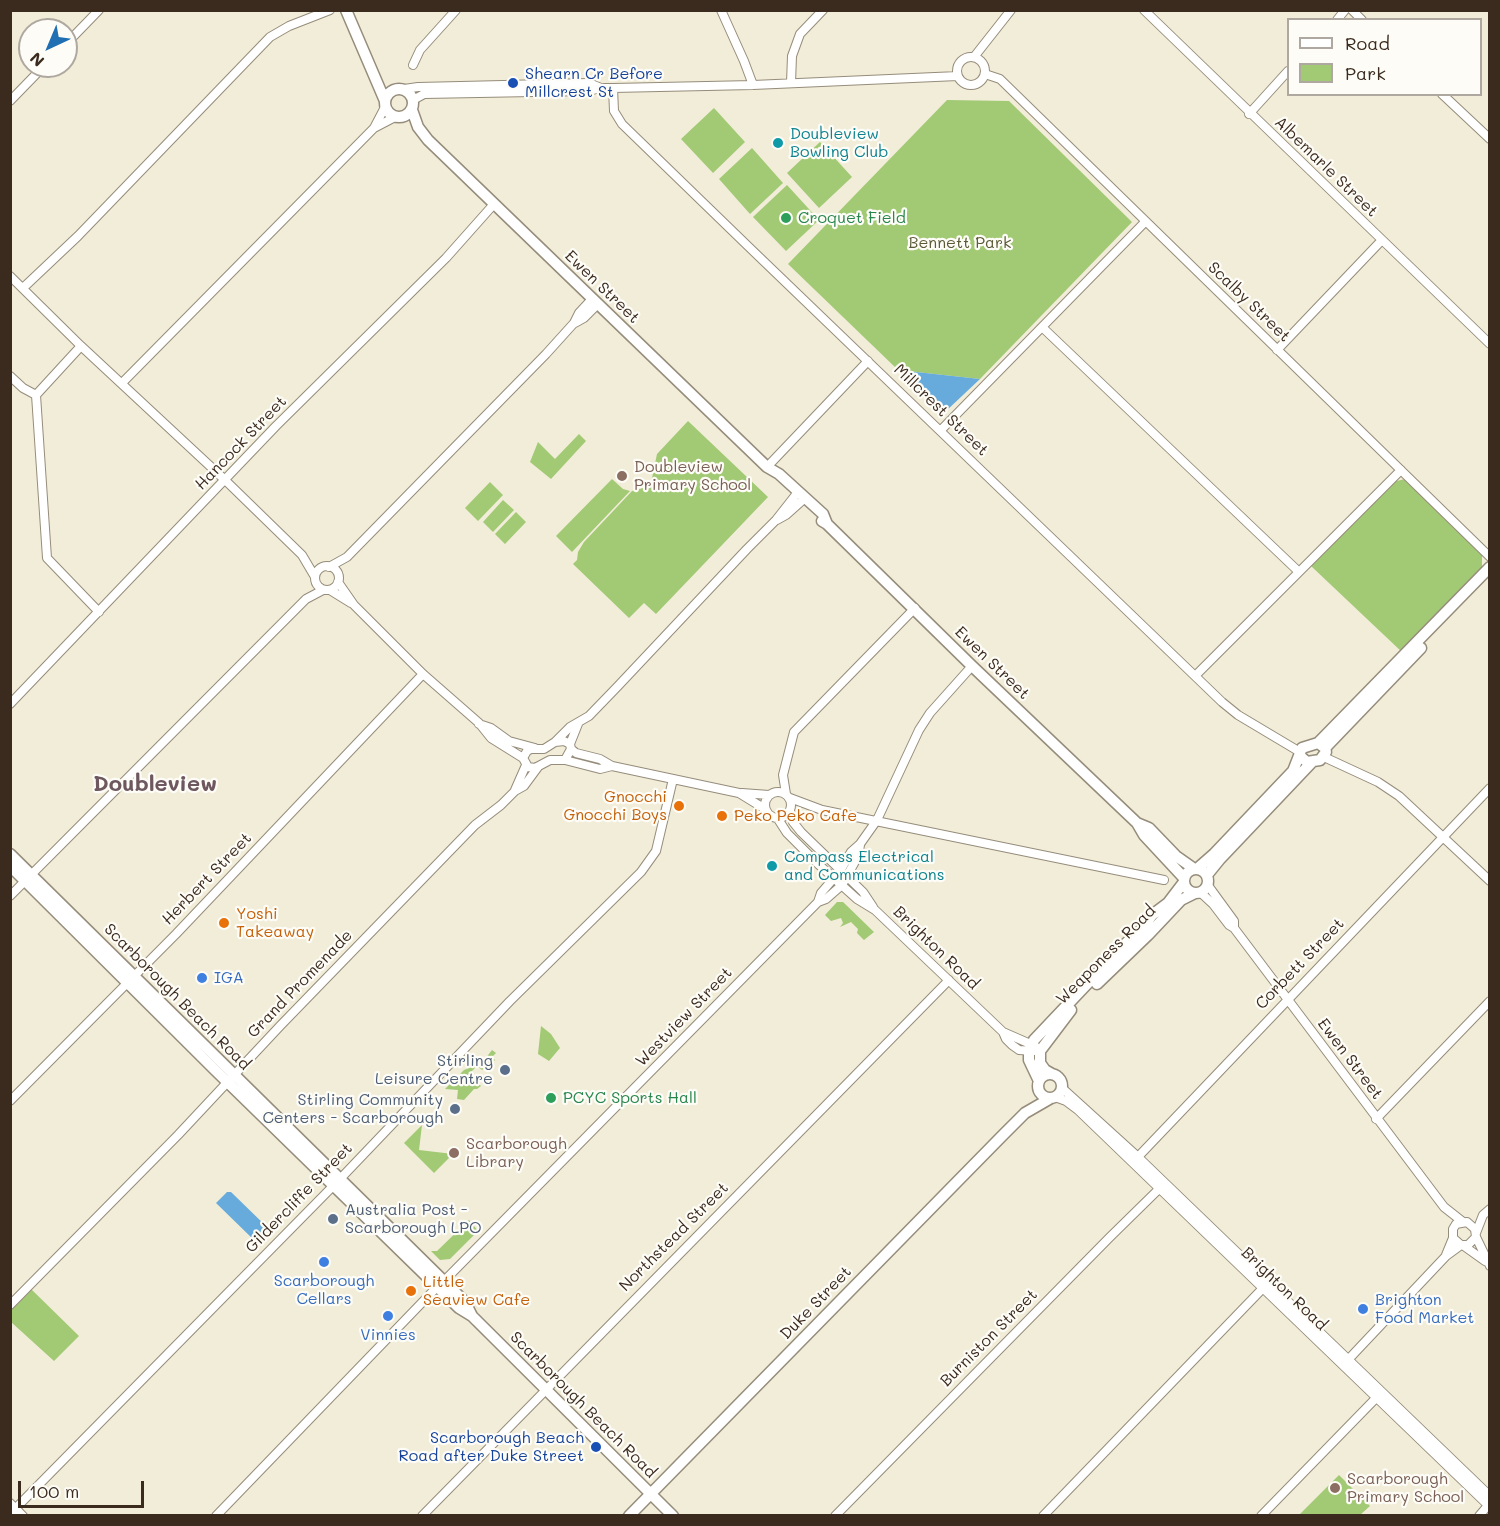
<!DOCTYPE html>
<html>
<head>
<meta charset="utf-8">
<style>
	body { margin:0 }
	#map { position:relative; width:1500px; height:1526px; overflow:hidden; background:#f1edd8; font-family:Mali,sans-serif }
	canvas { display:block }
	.frame { position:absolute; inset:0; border:12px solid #3b2a1e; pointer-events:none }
	.legend { position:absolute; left:1287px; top:18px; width:195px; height:78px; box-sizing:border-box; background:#fdfcf7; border:2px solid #afa8a0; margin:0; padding:8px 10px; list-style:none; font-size:18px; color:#3b2a1e }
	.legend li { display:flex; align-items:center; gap:12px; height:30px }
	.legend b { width:30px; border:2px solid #afa8a0 }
	.north { position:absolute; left:18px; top:18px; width:60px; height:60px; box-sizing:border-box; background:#fdfcf7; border:2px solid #afa8a0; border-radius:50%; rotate:224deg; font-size:16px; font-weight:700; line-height:24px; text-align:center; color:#3b2a1e }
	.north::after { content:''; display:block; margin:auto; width:21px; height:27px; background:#1f6fb2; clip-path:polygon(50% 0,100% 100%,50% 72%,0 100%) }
	.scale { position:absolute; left:18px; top:1481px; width:126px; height:27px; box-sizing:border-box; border:3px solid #3b2a1e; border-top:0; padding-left:8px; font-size:18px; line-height:21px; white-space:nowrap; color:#3b2a1e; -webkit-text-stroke:4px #fdfcf7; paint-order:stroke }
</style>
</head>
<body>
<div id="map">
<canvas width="1500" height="1526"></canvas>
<div class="frame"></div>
<ul class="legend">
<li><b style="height:8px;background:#fff"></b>Road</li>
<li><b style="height:16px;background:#a2c974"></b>Park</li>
</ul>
<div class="north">N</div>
<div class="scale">100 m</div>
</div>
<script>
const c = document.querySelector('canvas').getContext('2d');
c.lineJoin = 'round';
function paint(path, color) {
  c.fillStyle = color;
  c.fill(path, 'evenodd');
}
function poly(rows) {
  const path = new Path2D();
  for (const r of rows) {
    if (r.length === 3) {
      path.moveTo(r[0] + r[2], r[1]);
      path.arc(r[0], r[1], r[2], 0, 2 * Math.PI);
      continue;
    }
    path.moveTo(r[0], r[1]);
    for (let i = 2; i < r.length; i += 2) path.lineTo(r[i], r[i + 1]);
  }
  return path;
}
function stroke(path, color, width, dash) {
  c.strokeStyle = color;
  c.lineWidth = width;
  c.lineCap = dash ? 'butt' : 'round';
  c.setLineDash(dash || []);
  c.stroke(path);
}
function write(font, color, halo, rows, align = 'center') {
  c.font = font + ' Mali,sans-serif';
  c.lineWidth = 4.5;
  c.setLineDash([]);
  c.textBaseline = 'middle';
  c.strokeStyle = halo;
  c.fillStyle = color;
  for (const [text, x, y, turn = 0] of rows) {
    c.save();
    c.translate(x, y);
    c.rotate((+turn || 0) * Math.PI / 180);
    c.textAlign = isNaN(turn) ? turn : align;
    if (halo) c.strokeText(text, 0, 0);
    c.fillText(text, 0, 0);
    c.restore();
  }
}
const green = poly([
	[947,100,1009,101,1132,222,980,379,898,370,788,264],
	[714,108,745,142,713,173,681,139],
	[820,142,852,177,819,208,787,173],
	[752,148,783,183,750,214,719,179],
	[787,185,819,220,786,251,753,217],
	[688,421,768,497,656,614,644,603,629,618,573,564,577,560,578,552,584,542,632,491,643,488,645,489,651,483,657,454],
	[579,434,586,441,551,479,530,462,538,442,555,459],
	[612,479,623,489,630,491,572,552,556,536],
	[1405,479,1482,554,1482,570,1403,653,1311,566,1388,483],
	[490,482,503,495,478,521,465,508],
	[503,500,514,510,493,532,483,522],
	[516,512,526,522,505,544,495,534],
	[837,902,843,902,874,932,864,940,857,933,858,929,851,922,840,927,843,923,841,918,831,921,825,915],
	[541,1026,551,1034,560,1048,549,1061,538,1054],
	[492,1050,496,1053,492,1057,495,1060,491,1064,494,1067,490,1071,485,1067,482,1070,477,1066,469,1074,481,1086,477,1089,474,1089,464,1100,457,1099,458,1090,445,1089,464,1070,482,1063],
	[422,1125,419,1150,453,1154,434,1173,404,1143],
	[469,1220,478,1231,450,1259,440,1260,431,1251,437,1251],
	[31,1289,79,1336,54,1361,11,1322,10,1311],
	[1339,1475,1370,1506,1360,1515,1299,1515]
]);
const water = poly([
	[898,370,980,379,945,412],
	[227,1192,231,1192,269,1229,256,1242,216,1203]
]);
const minor = poly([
	[721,10,744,61,753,85],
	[1144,10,1490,344],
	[1352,10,1362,20],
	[1337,20,1345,10],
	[66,44,99,10],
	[974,57,1011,10],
	[971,71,14],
	[413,65,420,50,456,10],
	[985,74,1000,79,1490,557],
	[791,83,792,56,800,34,823,10],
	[613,88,614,111,622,124,752,250,1222,702,1238,715,1300,752],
	[404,89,418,87,589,83,601,88,613,88,753,85,958,76],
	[1442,94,1490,139],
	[413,100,424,94,588,91,601,88],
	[10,101,44,66],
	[1249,114,1288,71],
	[374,128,395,117],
	[10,276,81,346,225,480,302,555,315,577],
	[23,288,78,236,270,37,289,26,330,10],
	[575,323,584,318,598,304],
	[1042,327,1298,571],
	[81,346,36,395,47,558,99,612],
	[1277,350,1381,241],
	[10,376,23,388,36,395],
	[122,383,374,128,385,107],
	[941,430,1145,222],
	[767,467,868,361],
	[777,520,786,515,805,498],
	[327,578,12],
	[329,567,347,557,546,354,574,323,579,313,592,299],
	[338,582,354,605,423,674,479,723,491,738,523,758],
	[330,590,351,603],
	[1195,676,1401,470],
	[10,704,276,426,446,258,494,204],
	[479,724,491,728,509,741,535,748],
	[555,742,570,727,589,716,618,686,747,549,776,520,798,492],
	[570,744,564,741,555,742,544,749,531,749,527,751,523,758,528,767,535,768,550,760,565,760,571,749,570,744,578,724],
	[571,749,576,753,600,759,612,766,739,793,765,809],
	[1324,757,1378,782,1399,796,1490,881],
	[565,760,600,769,612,766],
	[515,790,526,765],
	[778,805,13],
	[742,793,769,795],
	[786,794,783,775,794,732,915,608],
	[790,798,822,810,1164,880],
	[790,811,793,822,801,832,863,892,873,907],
	[778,819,787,833,817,863,857,899,875,910,1003,1032,1006,1039,1012,1045,1019,1050,1034,1051],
	[1207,884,1234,921,1234,928],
	[1200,892,1213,904,1229,925,1234,928,1444,1207,1463,1222],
	[10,896,306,599,323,590],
	[818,902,826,899,842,885,858,856,860,845],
	[1003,1032,1035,1046],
	[1062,1088,1138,1157,1490,1496],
	[1055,1097,1066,1101,1078,1110,1490,1507],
	[10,1101,176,934,423,674],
	[1376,1119,1490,1001],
	[1135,1160,1490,788],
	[1476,1233,1483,1215,1490,1209],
	[1476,1237,1490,1266],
	[1464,1246,1485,1261],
	[1446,1255,1453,1238,1453,1229,1456,1224,1467,1222,1475,1229,1476,1237,1468,1245,1461,1245,1453,1238],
	[444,1281,818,902,821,893,840,871,851,852,860,844,877,820,919,730,930,713,972,666],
	[10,1305,178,1135,280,1026,475,825,501,805,515,791,524,786,538,767],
	[1345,1363,1446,1256,1461,1245],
	[10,1503,23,1516],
	[10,1514,340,1179,510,1001,641,872,656,851,673,779],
	[216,1516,437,1287],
	[422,1516,949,980],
	[835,1516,1110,1237,1162,1186],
	[1043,1516,1266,1285],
	[1261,1516,1379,1395],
	[1479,1516,1490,1503]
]);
const major = poly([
	[346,10,385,101],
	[399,103,14],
	[412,110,418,127,428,140,767,467,779,474,823,514,827,524],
	[822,521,827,524,972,666,1137,823,1149,828,1176,856,1193,868],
	[1318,743,1490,567],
	[1325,748,1421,648],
	[1137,823,1144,835,1184,878],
	[10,854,465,1302,472,1316],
	[10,866,215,1070,459,1308,472,1316,673,1516],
	[1198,868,1214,854,1293,771,1302,748,1318,743,1325,748,1326,752,1320,760,1307,762,1300,756],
	[1196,881,12],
	[1207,875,1220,859,1312,762],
	[1097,984,1148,935,1181,900,1195,893],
	[1052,1074,1045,1070,1040,1063,1040,1051,1071,1010],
	[1050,1086,12],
	[1039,1081,1029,1060,1029,1051,1034,1040,1124,945,1143,928,1152,915,1168,903,1184,882],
	[629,1516,1002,1136,1025,1113,1051,1098]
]);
const markers = [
	[513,83,6,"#1a4fb4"],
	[778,143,6,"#0f9aa8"],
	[786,218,6,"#2e9e5b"],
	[622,476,6,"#8d6e63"],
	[679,806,6,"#e8710a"],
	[722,816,6,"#e8710a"],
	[772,866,6,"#0f9aa8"],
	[224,923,6,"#e8710a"],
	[202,978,6,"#3f7fe0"],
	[505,1070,6,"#5c6f8a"],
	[551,1098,6,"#2e9e5b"],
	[455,1109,6,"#5c6f8a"],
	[454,1153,6,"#8d6e63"],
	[333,1219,6,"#5c6f8a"],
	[324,1262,6,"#3f7fe0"],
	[411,1291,6,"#e8710a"],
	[1363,1309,6,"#3f7fe0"],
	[388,1316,6,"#3f7fe0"],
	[596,1447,6,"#1a4fb4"],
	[1335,1488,6,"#8d6e63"]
];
const transitNames = [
	["Shearn Cr Before",525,74],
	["Millcrest St",525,92],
	["Scarborough Beach",584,1438,"right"],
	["Road after Duke Street",584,1456,"right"]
];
const cultureNames = [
	["Doubleview",790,134],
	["Bowling Club",790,152],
	["Compass Electrical",784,857],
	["and Communications",784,875]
];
const streetNames = [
	["Albemarle Street",1326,167,44],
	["Ewen Street",602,287,44],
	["Scalby Street",1249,302,44],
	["Millcrest Street",941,410,44],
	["Hancock Street",241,443,-46],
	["Ewen Street",992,663,44],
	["Herbert Street",207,879,-46],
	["Brighton Road",936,948,44],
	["Weaponess Road",1106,955,-45],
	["Corbett Street",1300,964,-46],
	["Grand Promenade",300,984,-46],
	["Scarborough Beach Road",177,997,45],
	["Westview Street",684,1017,-46],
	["Ewen Street",1350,1059,53],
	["Gildercliffe Street",299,1198,-46],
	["Northstead Street",674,1237,-45],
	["Brighton Road",1284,1289,44],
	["Duke Street",816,1303,-46],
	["Burniston Street",989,1338,-45],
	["Scarborough Beach Road",583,1405,45]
];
const leisureNames = [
	["Croquet Field",798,218],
	["PCYC Sports Hall",563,1098]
];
const parkNames = [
	["Bennett Park",960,243]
];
const educationNames = [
	["Doubleview",634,467],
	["Primary School",634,485],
	["Scarborough",466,1144],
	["Library",466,1162],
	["Scarborough",1347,1479],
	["Primary School",1347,1497]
];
const foodNames = [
	["Gnocchi",667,797,"right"],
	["Gnocchi Boys",667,815,"right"],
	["Peko Peko Cafe",734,816],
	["Yoshi",236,914],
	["Takeaway",236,932],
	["Little",423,1282],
	["Seaview Cafe",423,1300]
];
const shopNames = [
	["IGA",214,978],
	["Scarborough",324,1281,"center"],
	["Cellars",324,1299,"center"],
	["Brighton",1375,1300],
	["Food Market",1375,1318],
	["Vinnies",388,1335,"center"]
];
const serviceNames = [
	["Stirling",493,1061],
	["Leisure Centre",493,1079],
	["Stirling Community",443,1100],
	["Centers - Scarborough",443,1118],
	["Australia Post -",345,1210,"left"],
	["Scarborough LPO",345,1228,"left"]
];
const districtNames = [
	["Doubleview",155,784]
];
paint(green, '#a2c974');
paint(water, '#66abdc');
stroke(minor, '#968c7b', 10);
stroke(major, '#968c7b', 13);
stroke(minor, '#fff', 8);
stroke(major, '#fff', 10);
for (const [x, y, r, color] of markers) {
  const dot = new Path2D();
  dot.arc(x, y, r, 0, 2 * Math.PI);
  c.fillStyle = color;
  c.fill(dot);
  stroke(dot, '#fdfcf7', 2);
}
write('16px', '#164399', '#fdfcf7', transitNames, 'left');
write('16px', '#0d838f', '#fdfcf7', cultureNames, 'left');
write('16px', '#3b2a1e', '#fdfcf7', streetNames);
write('16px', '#27864d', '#fdfcf7', leisureNames, 'left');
write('16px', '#5a5a38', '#fdfcf7', parkNames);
write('16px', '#785e54', '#fdfcf7', educationNames, 'left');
write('16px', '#c56008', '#fdfcf7', foodNames, 'left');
write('16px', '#366cbe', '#fdfcf7', shopNames, 'left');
write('16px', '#4e5e75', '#fdfcf7', serviceNames, 'right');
write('bold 22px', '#6e5860', '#fdfcf7', districtNames);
</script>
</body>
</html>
